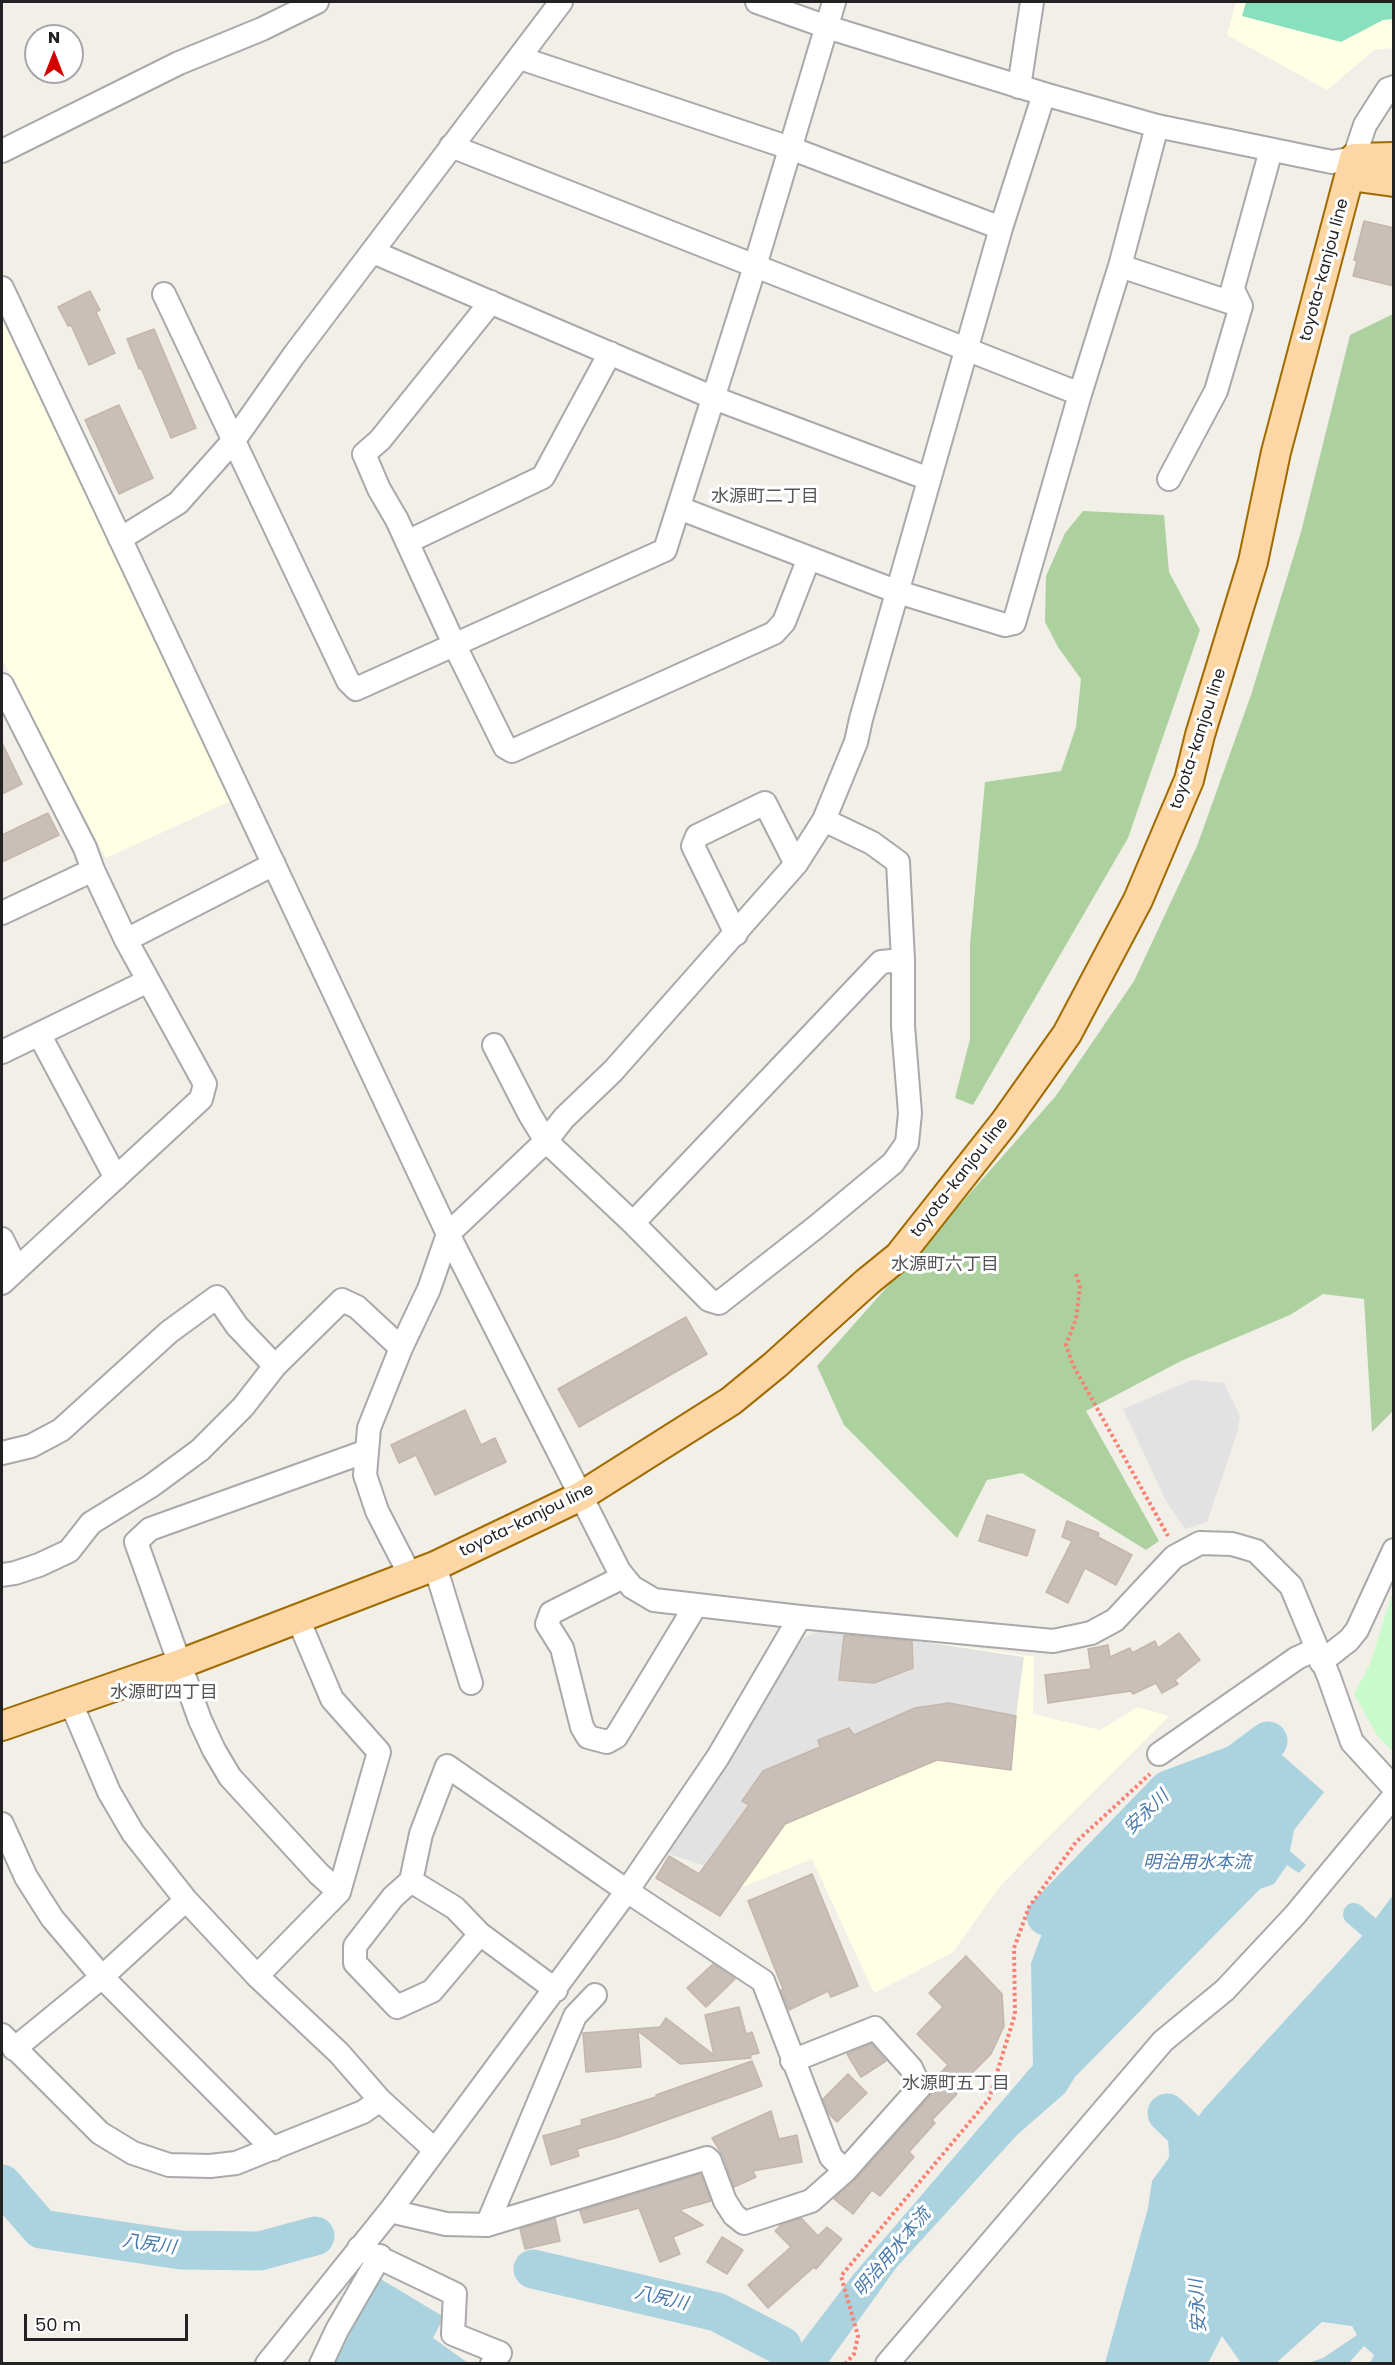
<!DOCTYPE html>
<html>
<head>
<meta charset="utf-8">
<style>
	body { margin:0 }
	#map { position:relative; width:1395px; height:2365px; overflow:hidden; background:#f2efe9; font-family:Poppins,sans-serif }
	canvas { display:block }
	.frame { position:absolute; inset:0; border:3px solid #222; pointer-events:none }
	.north { position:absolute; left:24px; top:24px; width:60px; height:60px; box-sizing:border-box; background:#fff; border:2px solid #a7a7a7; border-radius:50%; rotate:0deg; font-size:16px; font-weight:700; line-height:24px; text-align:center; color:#222 }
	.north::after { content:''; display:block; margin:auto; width:21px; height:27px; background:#d40000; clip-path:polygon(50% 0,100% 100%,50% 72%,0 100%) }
	.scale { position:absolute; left:24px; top:2314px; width:164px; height:27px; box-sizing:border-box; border:3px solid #222; border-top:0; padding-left:8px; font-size:18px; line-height:21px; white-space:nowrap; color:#222; -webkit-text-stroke:4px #fff; paint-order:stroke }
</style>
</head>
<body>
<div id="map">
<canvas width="1395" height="2365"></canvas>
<div class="frame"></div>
<div class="north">N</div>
<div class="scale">50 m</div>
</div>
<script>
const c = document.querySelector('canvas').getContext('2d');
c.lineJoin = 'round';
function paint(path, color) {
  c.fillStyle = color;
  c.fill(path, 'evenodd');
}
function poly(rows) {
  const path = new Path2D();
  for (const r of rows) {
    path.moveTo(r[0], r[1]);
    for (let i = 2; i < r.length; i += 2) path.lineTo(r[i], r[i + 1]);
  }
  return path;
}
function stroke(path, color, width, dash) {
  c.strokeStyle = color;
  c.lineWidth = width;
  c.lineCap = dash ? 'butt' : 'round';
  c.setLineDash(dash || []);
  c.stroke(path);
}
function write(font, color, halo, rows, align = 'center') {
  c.font = font + ' Poppins,"Noto Sans JP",sans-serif';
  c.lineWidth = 6;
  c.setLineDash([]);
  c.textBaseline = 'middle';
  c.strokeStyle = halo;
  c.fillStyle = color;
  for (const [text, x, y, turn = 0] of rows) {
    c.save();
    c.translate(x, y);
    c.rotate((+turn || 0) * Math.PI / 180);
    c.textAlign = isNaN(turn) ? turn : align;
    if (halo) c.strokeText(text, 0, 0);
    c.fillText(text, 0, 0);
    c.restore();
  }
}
const education = poly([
	[1236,2,1393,2,1393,48,1374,50,1327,90,1227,35],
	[2,319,231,801,106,858,2,659],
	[844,1629,1034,1657,1033,1714,1100,1730,1138,1707,1169,1716,1001,1885,952,1953,874,1993,812,1859,740,1888,705,1866,666,1853,803,1638,816,1632]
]);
const forest = poly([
	[1393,314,1393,1411,1372,1432,1364,1299,1323,1294,1290,1315,1181,1361,1086,1411,1159,1541,1146,1550,1022,1473,987,1480,957,1538,844,1425,817,1366,1055,1097,1134,981,1197,846,1251,695,1301,532,1350,335],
	[1083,511,1164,515,1169,572,1200,630,1128,838,973,1105,955,1098,970,1039,970,944,985,782,1061,771,1076,727,1081,679,1058,647,1045,622,1046,576,1065,533]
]);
const park = poly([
	[1393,1591,1393,1752,1377,1735,1354,1694,1370,1664]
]);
const pitch = poly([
	[1246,2,1393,2,1393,19,1383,20,1341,42,1242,16]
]);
const parking = poly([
	[1192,1380,1224,1383,1240,1416,1237,1433,1207,1522,1185,1529,1166,1501,1123,1409],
	[844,1629,840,1679,874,1683,912,1668,912,1640,1024,1657,1016,1716,949,1703,915,1708,854,1735,849,1728,818,1740,820,1747,763,1771,742,1800,749,1805,705,1866,666,1853,803,1638,816,1632]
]);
const water = poly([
	[1274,1748,1324,1792,1294,1830,1290,1851,1306,1865,1299,1873,1287,1865,1274,1884,1260,1889,1075,2077,1065,2093,1017,2135,896,2268,828,2363,786,2363,853,2275,1033,2065,1031,1963,1042,1934,1166,1805,1185,1790,1229,1778,1251,1768],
	[1393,1895,1393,2363,1370,2363,1374,2355,1364,2346,1349,2363,1308,2363,1323,2358,1357,2335,1352,2326,1322,2322,1276,2363,1241,2363,1222,2336,1208,2363,1105,2363,1148,2208,1152,2181,1204,2109,1364,1934],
	[379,2278,444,2317,433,2338,468,2363,334,2364]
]);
const canal = poly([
	[1354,1914,1394,1949]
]);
const river = poly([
	[1046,1916,1168,1790,1237,1764,1268,1741],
	[1167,2113,1187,2132,1191,2186],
	[2,2184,41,2229,181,2250,260,2251,315,2236],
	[533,2269,717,2312,782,2346]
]);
const building = poly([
	[1364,221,1394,228,1394,286,1353,276,1357,261,1354,260,1364,221],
	[90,291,100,310,96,312,115,353,89,365,71,325,68,326,58,307,90,291],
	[154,329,196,428,171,438,141,368,139,369,127,339,154,329],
	[119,405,153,478,119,494,85,420,119,405],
	[2,743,22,784,2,794,2,743],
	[48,813,59,835,2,862,2,835,48,813],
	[686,1317,707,1354,579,1427,558,1389,686,1317],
	[465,1410,481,1445,495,1438,506,1462,435,1495,416,1455,399,1463,391,1445,465,1410],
	[987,1515,1035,1530,1027,1556,979,1541,987,1515],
	[1067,1521,1099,1533,1098,1537,1132,1555,1116,1585,1085,1568,1068,1603,1046,1592,1072,1541,1062,1537,1067,1521],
	[1179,1633,1200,1660,1175,1680,1178,1684,1162,1693,1156,1683,1133,1694,1131,1691,1048,1703,1045,1675,1091,1669,1088,1649,1108,1645,1110,1657,1130,1648,1132,1653,1155,1641,1158,1648,1179,1633],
	[844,1635,912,1641,913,1668,874,1683,839,1680,844,1635],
	[949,1703,1016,1716,1011,1770,937,1760,785,1824,720,1916,656,1878,669,1856,699,1874,749,1805,742,1801,763,1771,820,1747,818,1740,849,1728,854,1735,915,1708,949,1703],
	[812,1874,858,1986,831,1997,828,1991,789,2010,781,1990,783,1989,748,1901,812,1874],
	[966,1956,1002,1994,1004,2026,991,2054,954,2091,957,2094,932,2120,935,2123,909,2152,914,2157,880,2196,872,2190,853,2214,834,2199,855,2180,930,2096,933,2090,932,2082,948,2065,917,2034,943,2007,929,1993,966,1956],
	[713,1964,735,1979,706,2007,687,1988,713,1964],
	[739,2007,746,2034,752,2032,759,2053,750,2055,751,2058,680,2064,638,2031,641,2067,586,2072,583,2033,660,2027,666,2018,714,2055,705,2015,739,2007],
	[871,2044,886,2061,861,2077,847,2054,871,2044],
	[752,2061,762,2086,619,2137,577,2149,579,2156,551,2165,543,2136,582,2125,581,2120,656,2097,656,2095,752,2061],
	[848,2074,867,2093,837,2122,829,2114,823,2099,848,2074],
	[771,2111,779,2139,797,2135,802,2162,753,2171,756,2177,734,2187,723,2156,712,2138,771,2111],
	[700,2174,711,2201,679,2210,703,2225,673,2237,680,2254,660,2262,639,2208,584,2223,580,2211,700,2174],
	[555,2218,560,2241,525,2249,520,2229,555,2218],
	[801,2218,818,2236,827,2227,842,2239,816,2269,814,2267,768,2308,748,2285,791,2247,775,2231,781,2225,801,2218],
	[722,2237,743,2250,727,2274,707,2262,722,2237]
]);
const path = poly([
	[1076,1274,1080,1287,1076,1319,1066,1345,1073,1365,1168,1536],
	[845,2364,854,2354,858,2336,841,2276,989,2099,1015,2014,1014,1948,1029,1907,1076,1842,1150,1774]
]);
const minor = poly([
	[757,2,827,27,1044,94,1157,126,1332,162,1354,158,1365,125,1388,89,1394,87],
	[520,58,790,148,1001,228],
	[1019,87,1032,2],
	[451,146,1080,394],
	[2,151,179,63,262,29,317,2],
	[373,252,714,398,929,479],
	[1120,266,1229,302,1271,150],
	[2,288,448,1234,619,1571,632,1587,654,1600,800,1617,1053,1641,1091,1633,1115,1620,1174,1557,1200,1543,1232,1544,1256,1551,1291,1586,1329,1677,1352,1742,1394,1788],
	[164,294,348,681,356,689,665,550,755,266,834,2],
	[491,302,380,440,364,454,379,489,397,520,454,644,505,747,512,751,774,633,784,622,809,558],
	[1169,479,1216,391,1241,306,1233,290],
	[679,508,898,592,1005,625,1014,623,1080,394,1120,266,1157,126],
	[120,539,178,503,235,439,294,355,561,2],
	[407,542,543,477,610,353],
	[2,685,85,848,93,870,126,940,205,1084,201,1099,2,1283],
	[2,913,93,870],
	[736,934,693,846,697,836,765,803,796,864],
	[126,940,274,864],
	[39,1034,116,1178],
	[494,1045,530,1115,546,1141,633,1223,709,1300,719,1303,816,1227,893,1163,907,1143,910,1113,903,1026,903,960,898,862,872,843,824,820],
	[2,1052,148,981],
	[633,1223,881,962,903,960],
	[2,1239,17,1269],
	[2,1453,31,1446,61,1430,169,1332,217,1297,237,1326,275,1366],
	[435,1566,471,1683],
	[2,1575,15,1573,39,1565,69,1551,91,1523,151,1486,200,1450,243,1407,275,1366,342,1300,357,1307,401,1348],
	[410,1575,377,1511,365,1475,369,1428,401,1348,429,1289,448,1234,546,1141,564,1118,613,1071,796,864,824,820,856,742,861,719,1001,228,1044,94],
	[623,1577,551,1613,547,1624,562,1648,582,1727,588,1737,607,1742,616,1737,696,1605],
	[1321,1662,1349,1640,1357,1630,1394,1550],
	[71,1703,109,1792,133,1833,186,1900,257,1976,339,2053,380,2100,435,2150],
	[1159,1754,1297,1658,1317,1649],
	[2,1824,26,1877,52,1918,102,1977,273,2149],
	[411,1881,455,1908,480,1934],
	[339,1892,319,1874,230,1777,214,1750,200,1720,136,1542,150,1529,367,1451],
	[257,1976,339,1892,379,1752,332,1699,298,1619],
	[2,2035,100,2133,133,2153,169,2165,210,2166,236,2163,363,2112,380,2100],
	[14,2049,102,1977,186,1900],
	[792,2061,875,2028,911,2068,920,2087,845,2171],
	[390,2211,446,2224,487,2225,707,2158,710,2161,725,2201,734,2215,744,2223,811,2201,845,2171,831,2157,763,1981,627,1891,447,1766,421,1834,411,1881,393,1897,355,1946,355,1963,397,2007,432,1991,480,1934,556,1990],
	[487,2225,575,2016,595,1995],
	[359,2248,455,2294,453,2334,500,2353,492,2364],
	[267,2364,390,2211,627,1891,718,1757,800,1617],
	[321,2364,337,2330,380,2256],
	[887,2364,1163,2041,1225,1990,1295,1915,1394,1796]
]);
const major = poly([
	[1350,176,1394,182],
	[2,1726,180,1664,435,1566,581,1496,731,1401,775,1365,867,1282,899,1256,1004,1123,1067,1034,1138,900,1189,780,1200,735,1253,562,1276,452,1354,158,1394,157]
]);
const streetNames = [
	["toyota-kanjou line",1325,270,-75],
	["toyota-kanjou line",1199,739,-72],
	["toyota-kanjou line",960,1178,-52],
	["toyota-kanjou line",527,1521,-26]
];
const neighbourhoodNames = [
	["水源町二丁目",765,497],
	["水源町六丁目",945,1265],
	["水源町四丁目",164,1693],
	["水源町五丁目",956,2084]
];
const waterNames = [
	["安永川",1147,1813,-44],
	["明治用水本流",1197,1863],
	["八尻川",149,2245,8],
	["明治用水本流",893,2253,-50],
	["八尻川",661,2299,13],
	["安永川",1199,2306,-94]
];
paint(education, '#ffffe5');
paint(forest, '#add19e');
paint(park, '#c8facc');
paint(pitch, '#88e0be');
paint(parking, '#e2e2e2');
paint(water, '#aad3df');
stroke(canal, '#aad3df', 22);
stroke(river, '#aad3df', 39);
paint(building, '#c7bfb8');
stroke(building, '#c4b6ab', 1.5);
stroke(minor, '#a9a9a9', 26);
stroke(major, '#a06b00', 32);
stroke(path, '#fa8072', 4, [3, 3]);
stroke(minor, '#fff', 22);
stroke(major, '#fcd6a4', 28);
write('16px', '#222', '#fff', streetNames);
write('18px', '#555', '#fff', neighbourhoodNames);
write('italic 18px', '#4a7aab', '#fff', waterNames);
</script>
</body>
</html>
